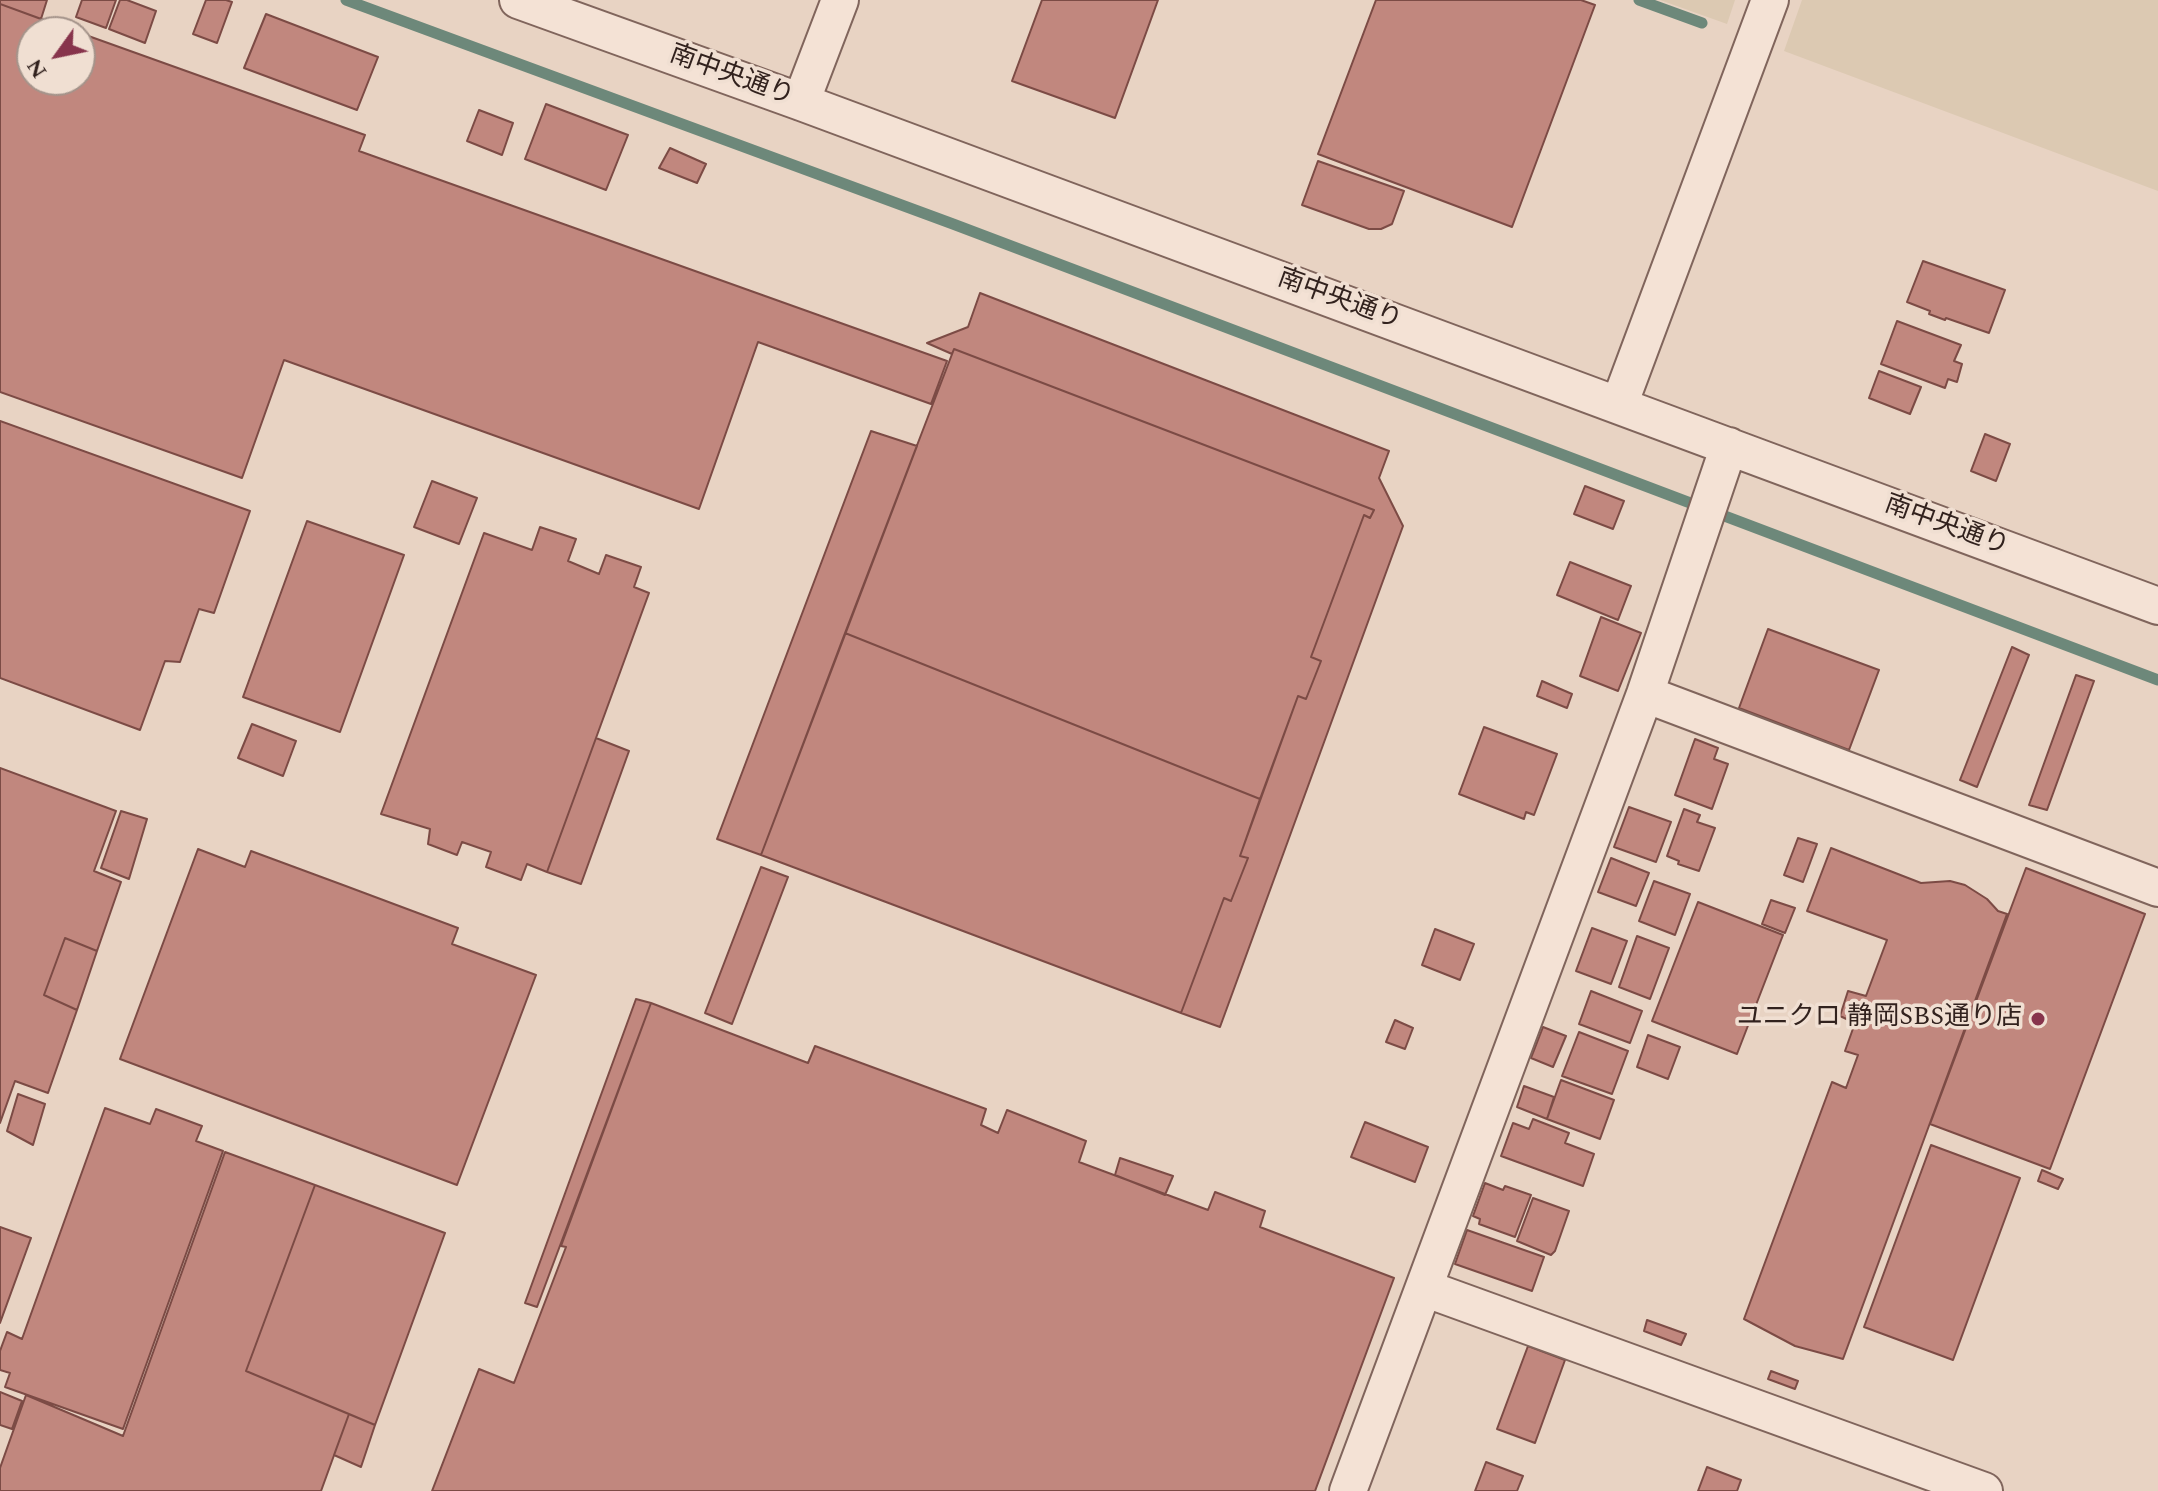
<!DOCTYPE html>
<html>
<head>
<meta charset="utf-8">
<style>
	body { margin:0 }
	#map { position:relative; width:2158px; height:1491px; overflow:hidden; background:#e8d3c3; font-family:Spectral,serif }
	canvas { display:block }
	.north { position:absolute; left:16px; top:16px; width:80px; height:80px; box-sizing:border-box; background:#f0dfd2; border:2px solid #a4938a; border-radius:50%; rotate:237deg; font-size:22px; font-weight:700; line-height:32px; text-align:center; color:#32221e }
	.north::after { content:''; display:block; margin:auto; width:28px; height:36px; background:#87344c; clip-path:polygon(50% 0,100% 100%,50% 72%,0 100%) }
</style>
</head>
<body>
<div id="map">
<canvas width="2158" height="1491"></canvas>
<div class="north">N</div>
</div>
<script>
const c = document.querySelector('canvas').getContext('2d');
c.lineJoin = 'round';
function paint(path, color) {
  c.fillStyle = color;
  c.fill(path, 'evenodd');
}
function poly(rows) {
  const path = new Path2D();
  for (const r of rows) {
    path.moveTo(r[0], r[1]);
    for (let i = 2; i < r.length; i += 2) path.lineTo(r[i], r[i + 1]);
  }
  return path;
}
function stroke(path, color, width, dash) {
  c.strokeStyle = color;
  c.lineWidth = width;
  c.lineCap = dash ? 'butt' : 'round';
  c.setLineDash(dash || []);
  c.stroke(path);
}
function write(font, color, halo, rows, align = 'center') {
  c.font = font + ' Spectral,"Noto Sans JP",serif';
  c.lineWidth = 7;
  c.setLineDash([]);
  c.textBaseline = 'middle';
  c.strokeStyle = halo;
  c.fillStyle = color;
  for (const [text, x, y, turn = 0] of rows) {
    c.save();
    c.translate(x, y);
    c.rotate((+turn || 0) * Math.PI / 180);
    c.textAlign = isNaN(turn) ? turn : align;
    if (halo) c.strokeText(text, 0, 0);
    c.fillText(text, 0, 0);
    c.restore();
  }
}
const farmland = poly([
	[1660,0,1735,0,1727,24],
	[1802,0,2158,0,2158,191,1784,51]
]);
const stream = poly([
	[346,0,953,224,2158,680],
	[1639,0,1702,23]
]);
const building = poly([
	[0,0,47,0,41,19,0,4,0,0],
	[82,0,116,0,106,28,76,17,82,0],
	[120,0,127,0,156,11,145,43,109,29,120,0],
	[206,0,226,0,232,2,217,43,193,34,206,0],
	[1042,0,1158,0,1115,118,1012,81,1042,0],
	[1376,0,1581,0,1595,5,1512,227,1318,154,1376,0],
	[0,4,77,32,32,32,32,80,80,80,80,33,365,135,359,151,947,361,931,404,758,342,699,509,284,360,242,478,0,392,0,4],
	[266,14,378,57,357,110,244,68,266,14],
	[546,104,628,135,606,190,525,159,546,104],
	[479,110,513,123,502,155,467,141,479,110],
	[670,148,706,164,697,183,659,168,670,148],
	[1318,161,1404,191,1392,224,1381,229,1369,229,1302,205,1318,161],
	[1923,261,2005,290,1989,333,1946,318,1945,320,1929,314,1930,311,1907,302,1923,261],
	[980,293,1389,451,1379,478,1403,526,1220,1027,1181,1013,1224,898,1231,901,1248,858,1240,856,1298,696,1306,699,1321,661,1311,657,1364,515,1370,518,1374,510,954,349,952,354,927,343,968,327,980,293],
	[1897,321,1961,345,1954,361,1962,364,1957,382,1948,379,1945,388,1881,364,1897,321],
	[954,349,1374,510,1370,518,1364,515,1311,657,1321,661,1306,699,1298,696,1260,799,845,633,954,349],
	[1879,371,1921,387,1910,414,1869,398,1879,371],
	[0,421,250,511,214,613,199,609,180,662,165,661,140,730,0,678,0,421],
	[871,431,917,446,761,855,717,839,871,431],
	[1985,434,2010,444,1996,481,1971,471,1985,434],
	[432,481,477,498,459,544,414,527,432,481],
	[1585,486,1624,501,1613,529,1574,514,1585,486],
	[307,521,404,555,340,732,243,697,307,521],
	[540,527,576,539,568,561,599,574,606,555,641,567,634,587,649,593,547,872,527,864,521,880,486,867,491,852,462,842,457,855,428,844,430,829,381,814,484,533,532,550,540,527],
	[1570,562,1631,586,1618,620,1557,595,1570,562],
	[1601,617,1641,633,1618,691,1580,676,1601,617],
	[1768,629,1879,670,1849,750,1739,708,1768,629],
	[845,633,1260,799,1240,856,1248,858,1231,901,1224,898,1181,1013,761,855,845,633],
	[2012,647,2029,655,1977,787,1960,780,2012,647],
	[2076,675,2094,681,2047,810,2029,805,2076,675],
	[1542,681,1572,694,1567,708,1537,696,1542,681],
	[252,724,296,741,283,776,238,758,252,724],
	[1484,727,1557,754,1534,815,1526,812,1524,819,1459,794,1484,727],
	[596,738,629,751,581,884,547,872,596,738],
	[1695,739,1718,748,1714,759,1728,764,1712,809,1675,795,1695,739],
	[0,768,116,811,94,871,121,882,97,951,65,938,44,995,77,1010,48,1093,15,1081,0,1123,0,768],
	[1629,807,1671,822,1656,862,1614,847,1629,807],
	[1684,809,1700,815,1697,822,1715,828,1699,871,1678,864,1679,861,1667,856,1684,809],
	[121,811,147,819,129,879,101,868,121,811],
	[1798,838,1817,844,1803,882,1784,875,1798,838],
	[1831,848,1921,883,1950,881,1965,885,1987,899,1998,911,2007,914,1843,1359,1795,1346,1744,1319,1832,1082,1846,1088,1858,1055,1845,1051,1855,1023,1840,1016,1848,991,1866,996,1887,940,1807,911,1831,848],
	[198,849,245,867,251,851,343,885,458,928,452,944,536,975,457,1185,120,1059,198,849],
	[1611,858,1649,873,1636,906,1598,892,1611,858],
	[761,867,788,877,732,1024,705,1013,761,867],
	[2026,868,2145,914,2050,1169,1930,1124,2026,868],
	[1654,881,1690,894,1675,935,1639,921,1654,881],
	[1771,900,1795,908,1785,933,1762,924,1771,900],
	[1698,902,1783,935,1737,1054,1652,1021,1698,902],
	[1592,928,1627,941,1611,984,1576,971,1592,928],
	[1435,929,1474,944,1460,980,1422,965,1435,929],
	[1637,936,1669,948,1650,999,1619,987,1637,936],
	[65,938,97,951,77,1010,44,995,65,938],
	[1591,991,1642,1011,1630,1043,1579,1024,1591,991],
	[636,999,651,1003,537,1307,525,1303,636,999],
	[651,1003,808,1063,815,1046,986,1109,981,1125,998,1133,1007,1110,1086,1141,1079,1162,1208,1210,1215,1192,1265,1211,1260,1227,1394,1278,1315,1491,432,1491,479,1369,514,1383,566,1247,561,1246,651,1003],
	[1395,1020,1413,1028,1405,1049,1386,1042,1395,1020],
	[1543,1027,1566,1036,1553,1067,1531,1058,1543,1027],
	[1579,1032,1628,1051,1612,1094,1562,1076,1579,1032],
	[1648,1035,1680,1047,1668,1079,1637,1067,1648,1035],
	[1561,1080,1614,1100,1600,1139,1547,1119,1561,1080],
	[1524,1086,1554,1097,1547,1119,1517,1107,1524,1086],
	[18,1094,45,1104,33,1145,7,1131,18,1094],
	[105,1108,150,1124,156,1109,202,1126,196,1141,223,1151,123,1429,5,1387,10,1373,0,1370,0,1351,7,1332,22,1339,105,1108],
	[1533,1119,1569,1133,1565,1143,1594,1154,1583,1186,1501,1156,1513,1123,1529,1129,1533,1119],
	[1365,1122,1428,1147,1415,1182,1351,1157,1365,1122],
	[1931,1145,2020,1178,1953,1360,1864,1327,1931,1145],
	[225,1152,315,1185,246,1371,349,1414,321,1491,0,1491,0,1468,26,1395,123,1436,225,1152],
	[1120,1158,1173,1176,1165,1195,1115,1175,1120,1158],
	[2042,1170,2063,1179,2058,1189,2038,1181,2042,1170],
	[1485,1183,1503,1190,1505,1186,1531,1195,1515,1237,1479,1224,1480,1219,1473,1216,1485,1183],
	[315,1185,445,1233,375,1425,246,1371,315,1185],
	[1533,1198,1569,1211,1555,1251,1551,1255,1517,1241,1533,1198],
	[0,1227,31,1238,0,1323,0,1227],
	[1467,1230,1544,1257,1532,1291,1455,1264,1467,1230],
	[1647,1320,1686,1334,1681,1345,1644,1331,1647,1320],
	[1528,1346,1565,1360,1535,1443,1497,1429,1528,1346],
	[1771,1371,1798,1381,1795,1389,1768,1379,1771,1371],
	[0,1392,22,1401,12,1429,0,1425,0,1392],
	[349,1414,375,1425,361,1467,334,1455,349,1414],
	[1486,1462,1523,1476,1517,1491,1475,1491,1486,1462],
	[1707,1467,1741,1480,1737,1491,1698,1491,1707,1467]
]);
const minor = poly([
	[518,0,801,102,2158,606],
	[801,102,840,0],
	[1619,405,1770,0],
	[1645,694,2158,888],
	[1424,1288,1984,1491],
	[1348,1491,1645,694,1729,446]
]);
const markers = [
	[2038,1019,8,"#87344c"]
];
const streetNames = [
	["南中央通り",731,77,20],
	["南中央通り",1339,301,20],
	["南中央通り",1946,527,20]
];
const poiNames = [
	["ユニクロ 静岡SBS通り店",2022,1019]
];
paint(farmland, '#dcc9b2');
stroke(stream, '#6d887a', 11);
paint(building, '#c1877e');
stroke(building, '#7c4b45', 2);
stroke(minor, '#80655c', 40);
stroke(minor, '#f4e2d5', 36);
for (const [x, y, r, color] of markers) {
  const dot = new Path2D();
  dot.arc(x, y, r, 0, 2 * Math.PI);
  c.fillStyle = color;
  c.fill(dot);
  stroke(dot, '#f0dfd2', 3);
}
write('26px', '#32221e', '#f0dfd2', streetNames);
write('26px', '#32221e', '#f0dfd2', poiNames, 'right');
</script>
</body>
</html>
